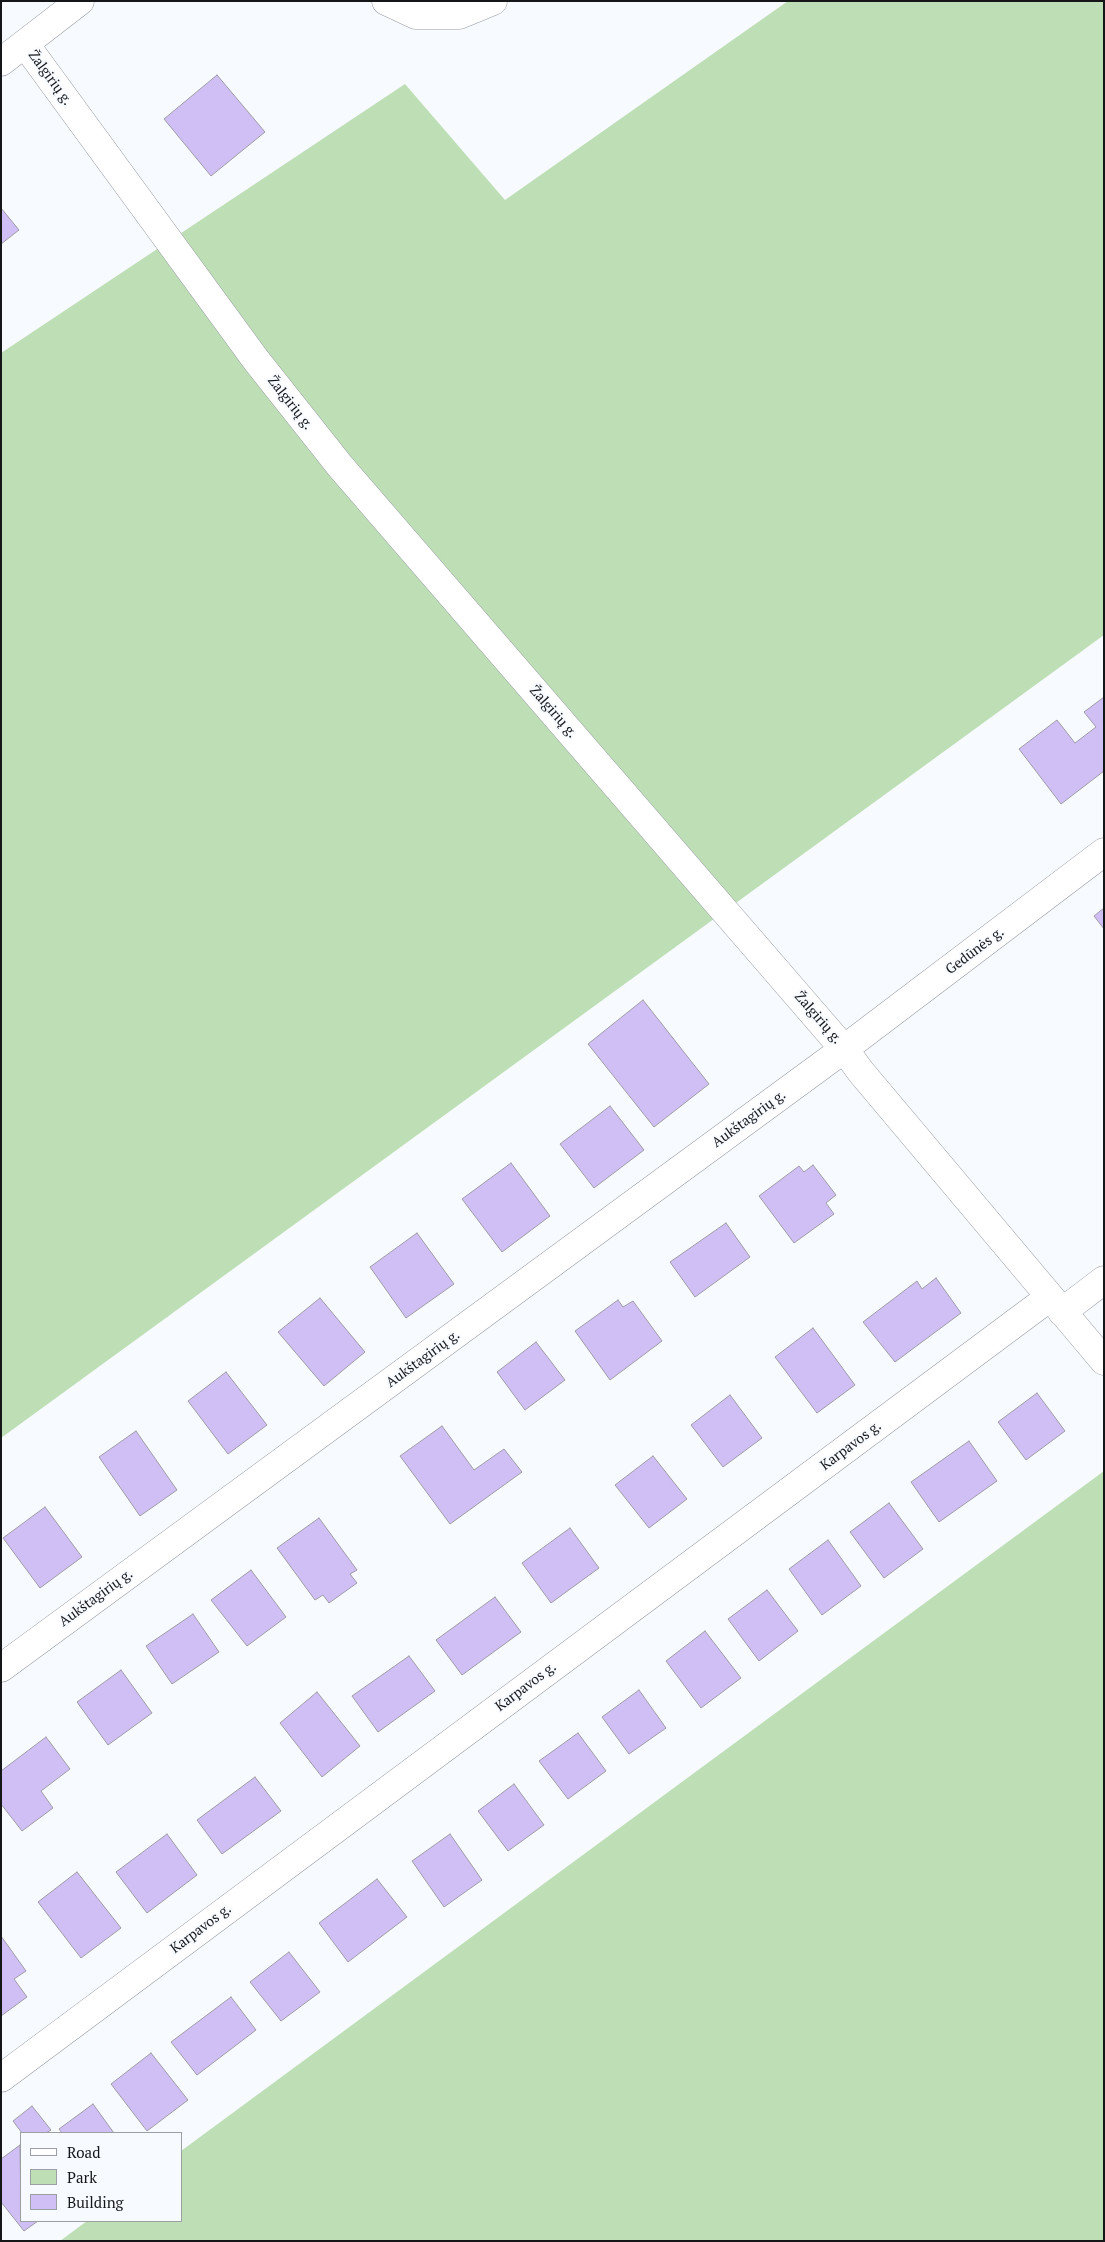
<!DOCTYPE html>
<html>
<head>
<meta charset="utf-8">
<style>
	body { margin:0 }
	#map { position:relative; width:1105px; height:2242px; overflow:hidden; background:#f7faff; font-family:"PT Serif",serif }
	canvas { display:block }
	.frame { position:absolute; inset:0; border:2px solid #141618; pointer-events:none }
	.legend { position:absolute; left:20px; top:2132px; width:162px; height:90px; box-sizing:border-box; background:#f7faff; border:1px solid #9c9fa3; margin:0; padding:6px 9px; list-style:none; font-size:15px; color:#141618 }
	.legend li { display:flex; align-items:center; gap:10px; height:25px }
	.legend b { width:25px; border:1px solid #9c9fa3 }
</style>
</head>
<body>
<div id="map">
<canvas width="1105" height="2242"></canvas>
<div class="frame"></div>
<ul class="legend">
<li><b style="height:6px;background:#fff"></b>Road</li>
<li><b style="height:14px;background:#bedfb6"></b>Park</li>
<li><b style="height:14px;background:#d0bff5"></b>Building</li>
</ul>
</div>
<script>
const c = document.querySelector('canvas').getContext('2d');
c.lineJoin = 'round';
function paint(path, color) {
  c.fillStyle = color;
  c.fill(path, 'evenodd');
}
function poly(rows) {
  const path = new Path2D();
  for (const r of rows) {
    path.moveTo(r[0], r[1]);
    for (let i = 2; i < r.length; i += 2) path.lineTo(r[i], r[i + 1]);
  }
  return path;
}
function stroke(path, color, width, dash) {
  c.strokeStyle = color;
  c.lineWidth = width;
  c.lineCap = dash ? 'butt' : 'round';
  c.setLineDash(dash || []);
  c.stroke(path);
}
function write(font, color, halo, rows, align = 'center') {
  c.font = font + ' "PT Serif",serif';
  c.lineWidth = 4;
  c.setLineDash([]);
  c.textBaseline = 'middle';
  c.strokeStyle = halo;
  c.fillStyle = color;
  for (const [text, x, y, turn = 0] of rows) {
    c.save();
    c.translate(x, y);
    c.rotate((+turn || 0) * Math.PI / 180);
    c.textAlign = isNaN(turn) ? turn : align;
    if (halo) c.strokeText(text, 0, 0);
    c.fillText(text, 0, 0);
    c.restore();
  }
}
const green = poly([
	[788,1,1104,1,1104,635,1,1438,1,353,405,84,505,200],
	[1104,1471,1104,2241,60,2241,87,2221,181,2221,181,2151]
]);
const building = poly([
	[217,75,265,132,211,176,164,119,217,75],
	[1,208,19,230,1,244,1,208],
	[1104,697,1104,771,1061,804,1019,749,1057,720,1075,743,1096,727,1084,712,1104,697],
	[1104,908,1104,929,1094,916,1104,908],
	[643,1000,709,1084,654,1127,588,1044,643,1000],
	[610,1106,644,1150,594,1188,560,1144,610,1106],
	[511,1163,550,1216,502,1252,462,1199,511,1163],
	[813,1165,836,1195,826,1203,834,1214,794,1243,759,1196,799,1166,804,1172,813,1165],
	[726,1223,750,1257,695,1297,670,1262,726,1223],
	[417,1233,454,1284,406,1318,370,1267,417,1233],
	[936,1278,961,1313,895,1362,863,1322,917,1281,922,1289,936,1278],
	[320,1298,365,1352,324,1386,278,1332,320,1298],
	[618,1300,623,1307,633,1301,662,1341,610,1380,575,1331,618,1300],
	[813,1328,855,1385,817,1413,775,1357,813,1328],
	[536,1342,565,1380,525,1410,497,1372,536,1342],
	[226,1372,267,1425,228,1454,188,1401,226,1372],
	[1037,1393,1065,1431,1026,1460,998,1422,1037,1393],
	[730,1395,762,1438,723,1467,691,1425,730,1395],
	[442,1426,474,1470,504,1449,522,1472,450,1524,400,1456,442,1426],
	[136,1431,177,1490,140,1516,99,1457,136,1431],
	[969,1441,997,1481,939,1522,911,1482,969,1441],
	[653,1456,687,1499,649,1528,615,1485,653,1456],
	[889,1503,923,1549,884,1578,850,1532,889,1503],
	[45,1507,82,1557,40,1588,3,1538,45,1507],
	[319,1518,357,1570,350,1574,357,1583,329,1603,323,1595,315,1600,277,1548,319,1518],
	[570,1528,599,1568,551,1603,522,1563,570,1528],
	[828,1540,861,1586,822,1615,789,1569,828,1540],
	[251,1570,286,1617,247,1646,211,1600,251,1570],
	[767,1590,798,1631,759,1661,728,1619,767,1590],
	[495,1597,521,1632,462,1675,436,1640,495,1597],
	[193,1614,219,1652,172,1684,146,1646,193,1614],
	[705,1631,741,1678,701,1708,666,1661,705,1631],
	[409,1656,435,1691,378,1732,352,1696,409,1656],
	[121,1670,152,1713,108,1745,77,1702,121,1670],
	[639,1690,666,1728,629,1754,602,1717,639,1690],
	[317,1692,360,1746,322,1777,280,1723,317,1692],
	[578,1733,606,1771,568,1799,539,1761,578,1733],
	[46,1737,70,1769,41,1791,53,1808,22,1831,1,1804,1,1771,46,1737],
	[255,1777,281,1811,222,1854,197,1820,255,1777],
	[514,1784,544,1825,508,1851,478,1811,514,1784],
	[167,1834,197,1875,147,1913,116,1872,167,1834],
	[450,1834,482,1880,444,1907,412,1861,450,1834],
	[77,1872,121,1928,81,1958,38,1902,77,1872],
	[377,1879,407,1917,348,1962,319,1923,377,1879],
	[1,1936,26,1971,14,1979,27,1997,1,2016,1,1936],
	[289,1952,320,1992,281,2021,250,1982,289,1952],
	[231,1997,256,2030,197,2075,171,2042,231,1997],
	[151,2053,188,2100,147,2131,111,2084,151,2053],
	[93,2104,114,2133,62,2133,59,2129,93,2104],
	[32,2106,51,2130,46,2133,22,2133,13,2121,32,2106],
	[20,2145,21,2221,38,2221,24,2231,1,2202,1,2159,20,2145]
]);
const minor = poly([
	[386,1,416,15,459,15,493,1],
	[25,44,256,360,340,466,844,1049,861,1072,1104,1361],
	[1,62,80,1],
	[1062,1312,1104,1280],
	[1,1668,844,1049,1104,852],
	[1,2078,1050,1297]
]);
const streetNames = [
	["Žalgirių g.",50,78,54],
	["Žalgirių g.",290,403,52],
	["Žalgirių g.",553,712,49],
	["Gedūnės g.",975,951,-37],
	["Žalgirių g.",818,1018,49],
	["Aukštagirių g.",749,1119,-36],
	["Aukštagirių g.",423,1359,-36],
	["Karpavos g.",851,1446,-37],
	["Aukštagirių g.",96,1598,-36],
	["Karpavos g.",526,1687,-37],
	["Karpavos g.",201,1929,-37]
];
paint(green, '#bedfb6');
paint(building, '#d0bff5');
stroke(building, '#9e9ca4', 1);
stroke(minor, '#979ba2', 29);
stroke(minor, '#fff', 28);
write('14px', '#141618', '#f7faff', streetNames);
</script>
</body>
</html>
